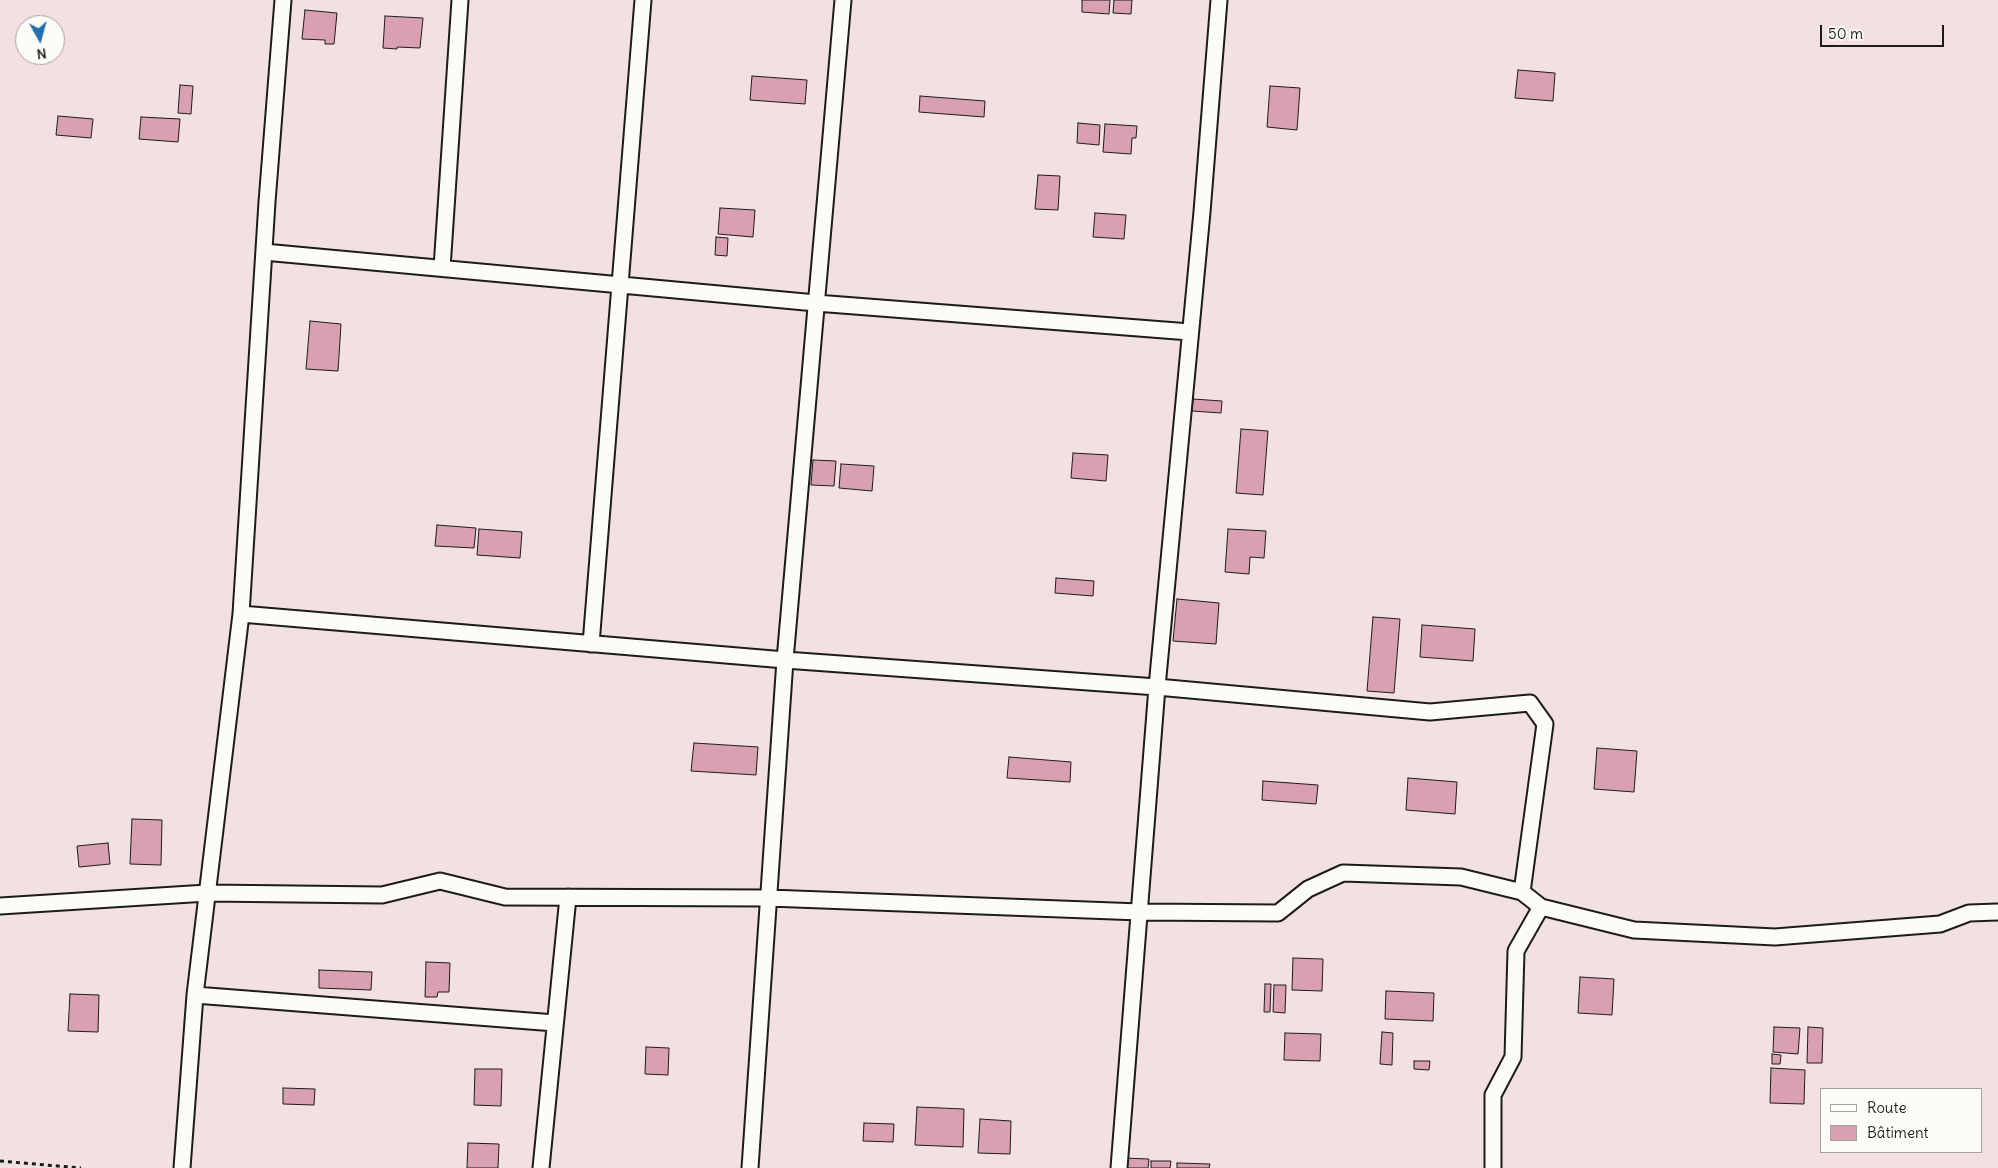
<!DOCTYPE html>
<html>
<head>
<meta charset="utf-8">
<style>
	body { margin:0 }
	#map { position:relative; width:1998px; height:1168px; overflow:hidden; background:#f2e0e2; font-family:Delius,sans-serif }
	canvas { display:block }
	.legend { position:absolute; left:1820px; top:1088px; width:162px; height:65px; box-sizing:border-box; background:#fdfcf7; border:1px solid #a3a29f; margin:0; padding:6px 9px; list-style:none; font-size:15px; color:#1c1c1c }
	.legend li { display:flex; align-items:center; gap:10px; height:25px }
	.legend b { width:25px; border:1px solid #a3a29f }
	.north { position:absolute; left:15px; top:15px; width:50px; height:50px; box-sizing:border-box; background:#fdfcf7; border:1px solid #a3a29f; border-radius:50%; rotate:173deg; font-size:14px; font-weight:700; line-height:20px; text-align:center; color:#1c1c1c }
	.north::after { content:''; display:block; margin:auto; width:18px; height:22px; background:#1f6fb2; clip-path:polygon(50% 0,100% 100%,50% 72%,0 100%) }
	.scale { position:absolute; left:1820px; top:25px; width:124px; height:22px; box-sizing:border-box; border:2px solid #1c1c1c; border-top:0; padding-left:6px; font-size:15px; line-height:18px; white-space:nowrap; color:#1c1c1c; -webkit-text-stroke:4px #fdfcf7; paint-order:stroke }
</style>
</head>
<body>
<div id="map">
<canvas width="1998" height="1168"></canvas>
<ul class="legend">
<li><b style="height:6px;background:#fdfcf7"></b>Route</li>
<li><b style="height:14px;background:#d8a0b1"></b>Bâtiment</li>
</ul>
<div class="north">N</div>
<div class="scale">50 m</div>
</div>
<script>
const c = document.querySelector('canvas').getContext('2d');
c.lineJoin = 'round';
function paint(path, color) {
  c.fillStyle = color;
  c.fill(path, 'evenodd');
}
function poly(rows) {
  const path = new Path2D();
  for (const r of rows) {
    path.moveTo(r[0], r[1]);
    for (let i = 2; i < r.length; i += 2) path.lineTo(r[i], r[i + 1]);
  }
  return path;
}
function stroke(path, color, width, dash) {
  c.strokeStyle = color;
  c.lineWidth = width;
  c.lineCap = dash ? 'butt' : 'round';
  c.setLineDash(dash || []);
  c.stroke(path);
}
const building = poly([
	[1082,0,1110,0,1109,14,1082,12,1082,0],
	[1114,0,1132,0,1131,14,1113,13,1114,0],
	[305,10,337,13,334,44,325,44,325,40,302,39,305,10],
	[385,16,423,18,420,48,397,47,397,49,383,48,385,16],
	[1518,70,1555,73,1553,101,1515,98,1518,70],
	[752,76,807,80,805,104,750,100,752,76],
	[180,85,193,86,191,114,178,113,180,85],
	[1270,86,1300,88,1297,130,1267,127,1270,86],
	[920,96,985,101,984,117,919,112,920,96],
	[58,116,93,119,91,138,56,135,58,116],
	[141,117,180,119,178,142,139,139,141,117],
	[1078,123,1100,125,1099,145,1077,143,1078,123],
	[1105,124,1137,126,1136,138,1132,138,1131,154,1103,152,1105,124],
	[1038,175,1060,176,1058,210,1035,209,1038,175],
	[720,208,755,210,753,237,718,234,720,208],
	[1095,213,1126,215,1124,239,1093,237,1095,213],
	[716,237,728,238,727,256,715,255,716,237],
	[310,321,341,324,338,371,306,369,310,321],
	[1193,399,1222,401,1221,413,1192,411,1193,399],
	[1241,429,1268,431,1263,495,1236,493,1241,429],
	[1073,453,1108,455,1106,481,1071,478,1073,453],
	[813,460,836,461,834,486,811,485,813,460],
	[841,464,874,466,872,491,839,488,841,464],
	[437,525,476,528,474,548,435,546,437,525],
	[479,529,522,532,520,558,477,555,479,529],
	[1228,529,1266,531,1264,558,1250,557,1249,574,1225,572,1228,529],
	[1056,578,1094,581,1093,596,1055,593,1056,578],
	[1177,599,1219,603,1216,644,1173,641,1177,599],
	[1373,617,1400,619,1394,693,1367,691,1373,617],
	[1422,625,1475,629,1473,661,1420,657,1422,625],
	[694,743,758,747,756,775,691,771,694,743],
	[1597,748,1637,751,1634,792,1594,789,1597,748],
	[1009,757,1071,762,1070,782,1007,778,1009,757],
	[1408,778,1457,782,1455,814,1406,810,1408,778],
	[1263,781,1318,785,1316,804,1262,800,1263,781],
	[132,819,162,820,161,865,130,864,132,819],
	[108,843,110,864,79,867,77,846,108,843],
	[1293,958,1323,959,1322,991,1292,990,1293,958],
	[426,962,450,963,449,992,438,992,437,997,425,997,426,962],
	[319,970,372,972,371,990,319,988,319,970],
	[1580,977,1614,979,1612,1015,1578,1013,1580,977],
	[1265,984,1271,984,1270,1012,1264,1012,1265,984],
	[1274,985,1286,985,1285,1013,1273,1012,1274,985],
	[1386,991,1434,993,1433,1021,1385,1019,1386,991],
	[70,994,99,995,98,1032,68,1031,70,994],
	[1774,1027,1800,1028,1798,1054,1773,1052,1774,1027],
	[1808,1027,1823,1028,1822,1063,1807,1063,1808,1027],
	[1382,1032,1393,1033,1392,1065,1380,1064,1382,1032],
	[1285,1033,1321,1034,1320,1061,1284,1060,1285,1033],
	[646,1047,669,1048,668,1075,645,1074,646,1047],
	[1772,1054,1781,1055,1780,1064,1772,1064,1772,1054],
	[1414,1061,1430,1061,1429,1070,1414,1069,1414,1061],
	[1771,1068,1805,1070,1804,1104,1770,1103,1771,1068],
	[475,1069,502,1069,501,1106,474,1105,475,1069],
	[283,1088,315,1089,314,1105,283,1104,283,1088],
	[917,1107,964,1109,963,1147,915,1145,917,1107],
	[980,1119,1011,1121,1010,1154,978,1153,980,1119],
	[864,1123,894,1124,893,1142,863,1141,864,1123],
	[468,1143,499,1144,498,1168,467,1168,468,1143],
	[1123,1158,1149,1159,1148,1168,1123,1168,1123,1158],
	[1151,1161,1171,1161,1170,1168,1151,1168,1151,1161],
	[1177,1163,1210,1164,1209,1168,1177,1168,1177,1163]
]);
const path = poly([
	[0,1161,81,1168]
]);
const minor = poly([
	[264,252,816,303,1190,332],
	[442,268,460,0],
	[241,614,785,660,1157,687,1430,712,1530,703,1545,724,1522,892],
	[591,644,643,0],
	[0,906,207,893,382,895,440,881,505,897,769,898,1140,912,1278,913,1308,889,1343,873,1461,877,1522,892,1541,907,1634,930,1775,937,1940,924,1969,913,1998,912],
	[195,995,555,1023],
	[182,1168,195,995,241,614,267,202,283,0],
	[541,1168,568,897],
	[750,1168,785,660,843,0],
	[1119,1168,1157,687,1202,212,1219,0],
	[1493,1168,1493,1095,1513,1057,1516,951,1541,907]
]);
paint(building, '#d8a0b1');
stroke(building, '#1c1c1c', 1);
stroke(minor, '#1c1c1c', 19);
stroke(path, '#1c1c1c', 3, [4, 4]);
stroke(minor, '#fdfcf7', 15);
</script>
</body>
</html>
